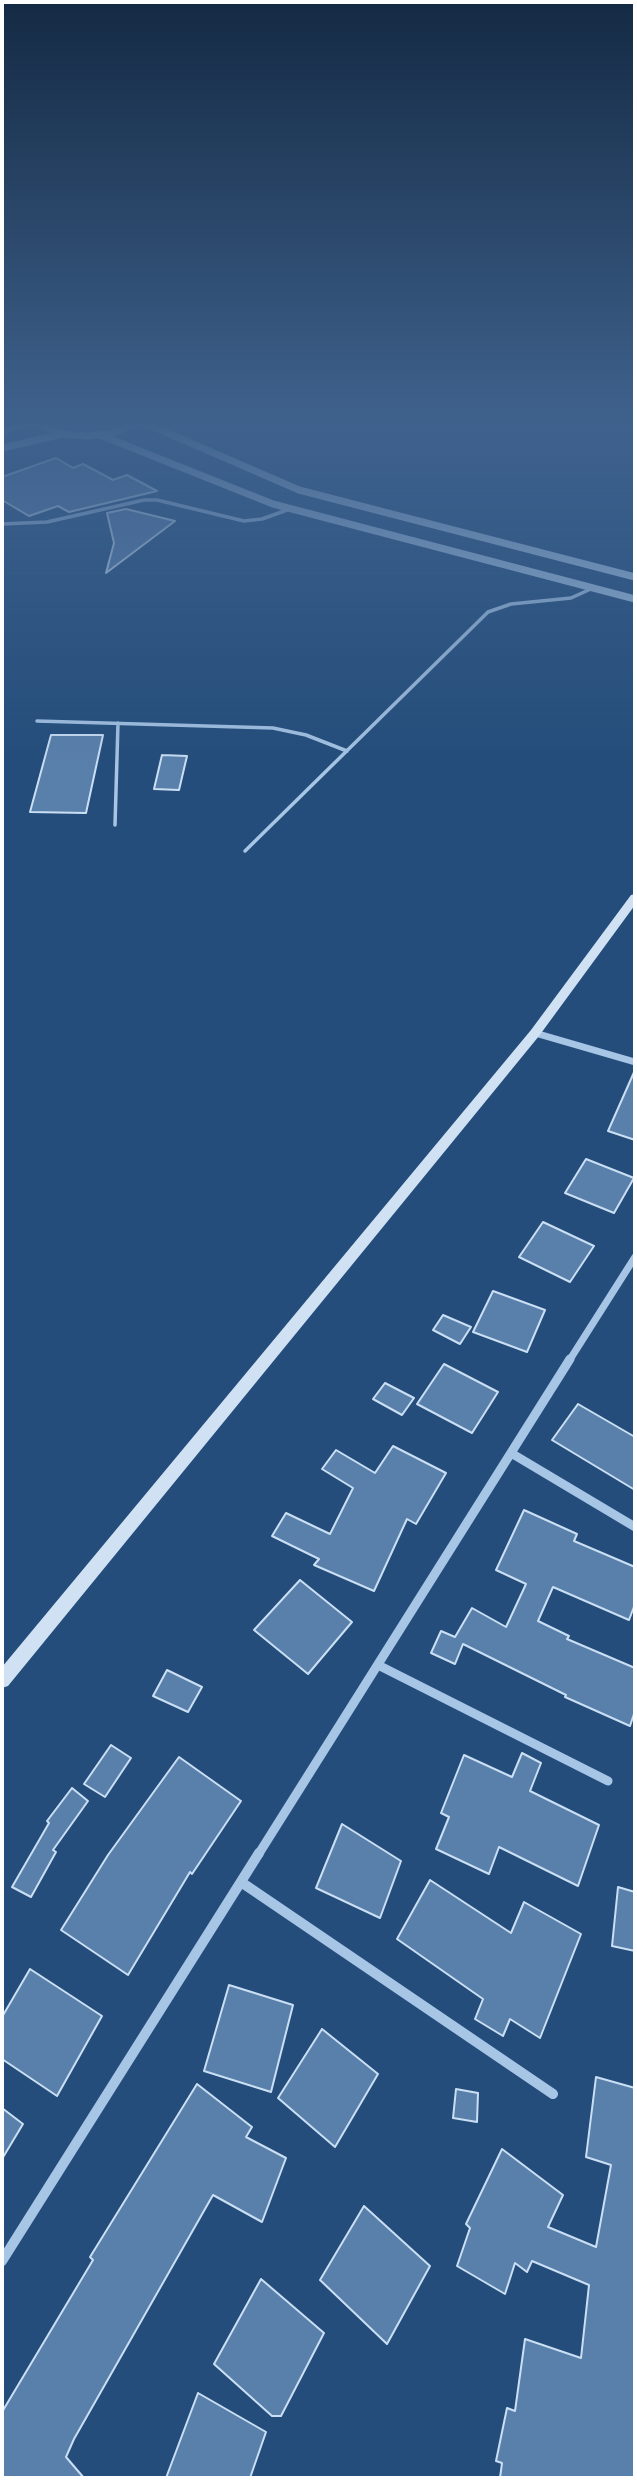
<!DOCTYPE html>
<html>
<head>
<meta charset="utf-8">
<style>
	body { margin:0 }
	#map { position:relative; width:637px; height:2480px; overflow:hidden; background:#244d7b; font-family:Overpass,sans-serif }
	canvas { display:block }
	.frame { position:absolute; inset:0; border:4px solid #fff; pointer-events:none }
</style>
</head>
<body>
<div id="map">
<canvas width="637" height="2480"></canvas>
<div class="frame"></div>
</div>
<script>
const c = document.querySelector('canvas').getContext('2d');
c.lineJoin = 'round';
function paint(path, color) {
  c.fillStyle = color;
  c.fill(path, 'evenodd');
}
function poly(rows) {
  const path = new Path2D();
  for (const r of rows) {
    path.moveTo(r[0], r[1]);
    for (let i = 2; i < r.length; i += 2) path.lineTo(r[i], r[i + 1]);
  }
  return path;
}
function stroke(path, color, width, dash) {
  c.strokeStyle = color;
  c.lineWidth = width;
  c.lineCap = dash ? 'butt' : 'round';
  c.setLineDash(dash || []);
  c.stroke(path);
}
const building = poly([
	[56,458,73,468,83,464,113,480,127,475,157,491,69,512,58,506,29,516,2,500,2,477,56,458],
	[126,509,175,521,106,573,114,543,107,513,126,509],
	[51,735,103,735,86,813,30,812,51,735],
	[162,755,187,756,179,790,154,789,162,755],
	[635,1070,635,1140,608,1131,635,1070],
	[586,1159,634,1178,614,1213,565,1193,586,1159],
	[543,1222,594,1246,570,1282,519,1257,543,1222],
	[493,1291,545,1310,527,1352,473,1332,493,1291],
	[443,1315,471,1327,460,1344,433,1330,443,1315],
	[444,1364,498,1392,472,1433,417,1404,444,1364],
	[385,1383,414,1398,402,1415,373,1399,385,1383],
	[578,1404,635,1437,635,1490,552,1440,578,1404],
	[393,1446,446,1473,416,1524,407,1519,374,1591,314,1565,319,1559,272,1536,286,1513,330,1534,353,1488,322,1469,336,1450,375,1473,393,1446],
	[524,1510,577,1534,574,1541,635,1567,635,1604,629,1620,553,1587,538,1621,569,1636,567,1639,635,1668,635,1711,630,1726,565,1697,566,1695,463,1644,455,1664,431,1653,441,1631,455,1637,472,1608,506,1627,526,1584,496,1570,524,1510],
	[300,1580,352,1622,308,1674,254,1630,300,1580],
	[167,1670,202,1687,188,1712,153,1696,167,1670],
	[111,1745,131,1758,105,1797,84,1784,111,1745],
	[522,1753,541,1763,530,1791,599,1825,578,1886,499,1847,489,1874,436,1849,449,1817,441,1813,464,1755,512,1777,522,1753],
	[179,1757,241,1801,192,1874,190,1872,128,1975,61,1930,108,1855,179,1757],
	[72,1788,88,1801,53,1850,56,1852,31,1897,12,1887,49,1823,47,1821,72,1788],
	[342,1824,401,1861,380,1918,316,1888,342,1824],
	[430,1880,511,1933,524,1902,581,1934,540,2038,510,2019,503,2036,475,2019,483,1999,397,1939,430,1880],
	[618,1887,635,1892,635,1951,612,1946,618,1887],
	[30,1969,102,2016,57,2096,2,2059,2,2017,30,1969],
	[229,1985,293,2005,271,2092,204,2071,229,1985],
	[322,2029,378,2074,335,2147,278,2098,322,2029],
	[596,2077,635,2088,635,2478,500,2478,502,2463,496,2461,507,2408,515,2411,525,2339,581,2358,589,2285,532,2261,527,2272,515,2263,505,2294,457,2266,470,2228,466,2224,502,2149,563,2195,548,2227,596,2247,611,2165,586,2157,596,2077],
	[197,2084,252,2127,246,2137,286,2158,262,2222,213,2195,74,2439,66,2457,84,2478,2,2478,2,2412,93,2260,90,2257,197,2084],
	[456,2089,478,2093,477,2122,453,2118,456,2089],
	[2,2108,23,2124,2,2159,2,2108],
	[364,2206,430,2266,387,2344,320,2280,364,2206],
	[261,2279,324,2333,281,2416,272,2416,214,2364,261,2279],
	[198,2393,266,2432,250,2478,166,2478,198,2393]
]);
const service = poly([
	[2,524,47,522,144,500,157,500,244,521,262,519,290,509],
	[37,721,273,728,306,735,347,751],
	[115,825,118,723],
	[245,851,488,612,511,604,571,598,593,588]
]);
const minorFar2 = poly([
	[535,1033,635,1062],
	[569,1361,635,1257]
]);
const minorFar1 = poly([
	[511,1453,635,1527],
	[378,1665,608,1781],
	[258,1855,570,1359]
]);
const minor = poly([
	[241,1882,553,2094],
	[2,2261,259,1853]
]);
const tertiary = poly([
	[40,424,62,434,87,436,113,433,134,424],
	[147,424,299,490,635,577],
	[2,431,24,424],
	[100,435,273,504,635,599],
	[2,448,59,435]
]);
const secondary = poly([
	[635,894,635,905,539,1036,8,1686,2,1688,2,1667,531,1030,631,895,635,894]
]);
paint(building, '#5980ab');
stroke(building, '#cadff4', 2);
stroke(service, '#a7c5e5', 3.5);
stroke(minorFar2, '#a7c5e5', 7);
stroke(minorFar1, '#a7c5e5', 9);
stroke(minor, '#a7c5e5', 10);
stroke(tertiary, '#a7c5e5', 7);
paint(secondary, '#d1e1f4');
const sky = c.createLinearGradient(0, 0, 0, 771);
sky.addColorStop(0, '#142a44');
sky.addColorStop(0.55, '#3f628d');
sky.addColorStop(1, '#3f628d00');
c.fillStyle = sky;
c.fillRect(0, 0, 637, 771);
</script>
</body>
</html>
